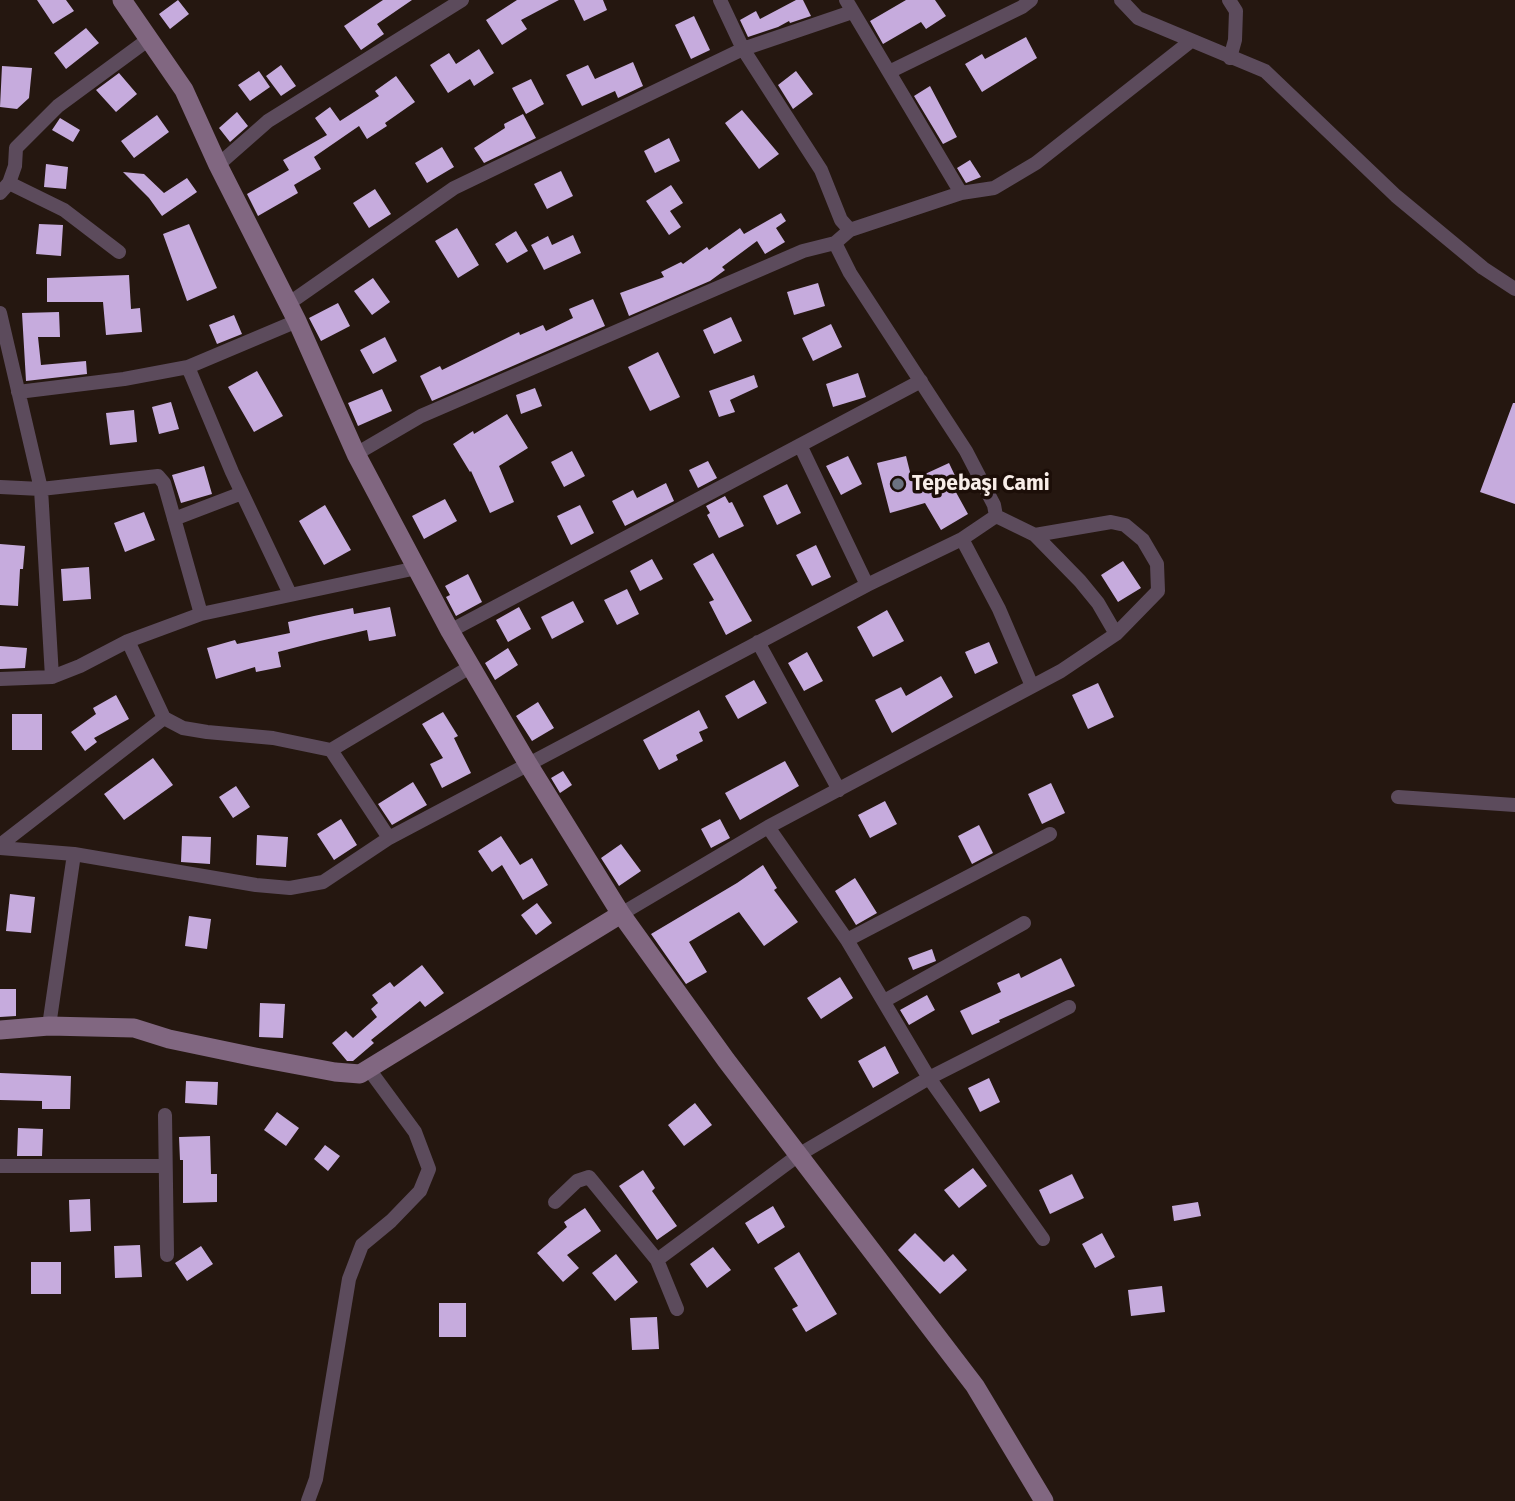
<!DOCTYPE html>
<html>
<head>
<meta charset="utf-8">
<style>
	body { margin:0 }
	canvas { display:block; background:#251710 }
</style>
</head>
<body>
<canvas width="1515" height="1501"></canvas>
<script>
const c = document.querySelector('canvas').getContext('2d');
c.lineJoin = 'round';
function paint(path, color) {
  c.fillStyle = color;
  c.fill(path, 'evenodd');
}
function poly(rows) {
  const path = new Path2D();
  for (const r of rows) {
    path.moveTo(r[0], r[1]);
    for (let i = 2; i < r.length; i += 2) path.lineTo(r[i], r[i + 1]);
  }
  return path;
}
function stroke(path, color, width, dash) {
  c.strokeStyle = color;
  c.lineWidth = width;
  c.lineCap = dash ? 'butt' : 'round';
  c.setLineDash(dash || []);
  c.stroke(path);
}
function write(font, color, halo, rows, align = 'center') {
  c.font = font + ' "Fira Sans",sans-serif';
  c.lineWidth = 7;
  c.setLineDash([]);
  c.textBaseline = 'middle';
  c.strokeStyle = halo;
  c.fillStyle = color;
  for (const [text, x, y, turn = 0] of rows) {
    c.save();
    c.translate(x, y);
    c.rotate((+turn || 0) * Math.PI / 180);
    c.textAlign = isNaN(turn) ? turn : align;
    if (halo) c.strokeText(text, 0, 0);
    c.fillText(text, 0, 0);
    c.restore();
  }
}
const building = poly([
	[37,0,66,0,74,11,53,24],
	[178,0,189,14,170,29,159,14],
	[383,0,412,0,377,24,384,34,361,50,344,26],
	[517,0,559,0,521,20,527,29,502,45,486,20],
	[574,0,603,0,607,10,584,21],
	[796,0,803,0,811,16,790,23,789,21,778,27,748,37,740,20,756,11,760,19],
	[906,0,935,0,946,16,926,29,921,22,883,44,870,21],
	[694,16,710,50,691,59,675,25],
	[86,28,99,43,66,69,54,53],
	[1026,37,1037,58,982,92,965,64,982,54,985,59],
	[479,49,494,73,474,86,470,79,448,93,430,65,449,53,456,64],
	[633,62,643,86,618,98,615,91,582,106,566,75,588,65,595,79],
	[281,65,296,86,281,96,266,76],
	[2,66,32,68,29,98,17,109,0,107],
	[259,71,270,87,250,101,238,85],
	[796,71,813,94,793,109,778,85],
	[119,73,137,94,116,112,96,90],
	[396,76,415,102,385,123,387,126,367,139,359,126,314,157,321,169,294,185,298,193,258,216,247,194,289,170,283,160,327,135,315,118,330,107,340,121,379,96,375,91],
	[531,79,544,104,526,114,512,88],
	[930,86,957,137,943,144,914,96],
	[742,110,779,154,759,169,725,123],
	[237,112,248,126,230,142,219,128],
	[523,114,536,138,484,163,474,148,505,128,504,124],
	[157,115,169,132,134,158,121,141],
	[60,118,80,130,73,142,52,130],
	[669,138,680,161,655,173,644,151],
	[442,147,454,167,427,183,415,163],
	[970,160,981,177,966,183,957,168],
	[46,164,68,167,66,189,44,187],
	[561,171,573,196,547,209,534,184],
	[123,172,144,174,164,193,187,178,197,192,162,216,149,198],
	[671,185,683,203,670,211,681,227,669,235,646,201],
	[375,189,391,214,369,228,353,203],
	[781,213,786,221,776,228,785,242,765,254,757,241,722,267,725,270,710,281,629,316,620,293,664,277,661,272,681,262,683,264,707,247,709,250,740,228,744,234],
	[39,224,63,225,61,256,36,254],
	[189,224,217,288,187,301,163,234],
	[457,228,479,265,458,278,435,241],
	[516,231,528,251,507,263,495,244],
	[573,235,581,253,544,270,531,245,548,236,552,245],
	[129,275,131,309,140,308,142,332,106,335,103,302,47,302,47,278],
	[373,278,390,302,372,315,354,291],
	[818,283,825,306,794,315,787,292],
	[593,299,605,326,432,401,420,376,440,366,442,370,519,332,520,335,543,325,546,331,573,318,569,309],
	[338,303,350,326,321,341,309,318],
	[59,312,60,337,38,337,41,365,86,361,87,374,26,381,22,313],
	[234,315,242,334,217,344,209,325],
	[731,317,742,341,714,354,703,330],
	[831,324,842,347,813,361,802,338],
	[385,337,397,361,373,374,360,350],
	[658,352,680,397,650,411,628,367],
	[257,371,283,416,254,432,228,387],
	[858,373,866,397,833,407,826,384],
	[754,375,758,387,730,400,735,412,719,417,709,391],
	[535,388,542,406,521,414,516,395],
	[382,389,392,411,358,426,348,403],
	[171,402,179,429,159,434,152,407],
	[1513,403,1515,403,1515,504,1480,492],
	[134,410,137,442,110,445,106,413],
	[507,414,528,448,499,466,514,502,490,513,471,471,470,472,453,444,473,431,474,434],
	[572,451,585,476,564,487,551,462],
	[848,456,862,484,841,495,826,466],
	[906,456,912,480,949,463,958,482,952,485,968,514,941,530,925,503,890,513,877,463],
	[708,461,717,478,698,488,689,470],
	[204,466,212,494,181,503,172,475],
	[666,483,674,501,625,526,612,501,633,490,637,498],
	[787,484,801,513,777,525,763,496],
	[725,496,729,503,732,502,744,526,719,538,707,515,710,513,706,506],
	[445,499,457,521,424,539,412,516],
	[325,505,351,550,324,565,299,521],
	[580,505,594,533,571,545,557,516],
	[144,512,155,540,125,552,114,523],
	[0,544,25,546,23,569,20,569,18,606,0,605],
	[816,545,831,577,812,586,796,555],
	[713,553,752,621,726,635,709,602,714,600,693,564],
	[652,559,663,579,640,591,630,571],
	[1123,561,1141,588,1118,602,1101,575],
	[89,567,91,599,63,601,61,569],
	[468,574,482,602,456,616,446,597,450,595,445,586],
	[627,589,639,614,617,625,604,600],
	[573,601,584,622,552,639,541,617],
	[390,607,396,636,369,641,367,630,320,641,278,652,281,667,256,672,255,667,216,679,207,648,235,640,237,644,290,633,288,622,314,616,353,608,354,614],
	[519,607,531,629,508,642,496,620],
	[887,610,904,641,873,657,857,627],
	[989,642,998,663,975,674,965,652],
	[0,646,27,648,25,668,0,669],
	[508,648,518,665,495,680,485,663],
	[807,652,823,681,804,691,788,663],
	[941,676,953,697,892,733,875,700,901,687,906,696],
	[754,680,767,703,738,719,725,696],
	[1098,683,1114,717,1088,729,1072,695],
	[116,695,129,719,94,738,97,742,85,751,71,732,96,714,93,708],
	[538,702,554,728,532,741,516,716],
	[699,710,708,728,699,732,703,741,676,755,678,760,659,770,643,740],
	[443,712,458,736,454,738,471,773,442,788,430,764,443,758,422,724],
	[12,714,42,714,42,750,12,750],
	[153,758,173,785,124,820,104,794],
	[785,761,799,786,740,820,725,793],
	[563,771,572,785,560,793,551,778],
	[413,782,427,805,392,825,378,804],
	[1051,783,1065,813,1042,824,1028,794],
	[236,786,250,807,233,818,219,797],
	[885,801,897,824,870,838,858,815],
	[341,819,357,845,334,860,317,834],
	[720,819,730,838,711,848,701,829],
	[979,825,993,853,972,864,958,836],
	[257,835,288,837,286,867,256,865],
	[182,836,211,837,210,864,181,862],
	[501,836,520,865,532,858,548,885,523,900,502,865,492,872,478,851],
	[621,844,641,871,619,886,601,858],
	[763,865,777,888,774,890,798,922,764,946,739,912,689,942,707,972,686,984,651,934,737,883],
	[855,878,877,913,856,925,835,891],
	[10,894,35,897,31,933,6,931],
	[537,903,552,923,536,935,521,915],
	[189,916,211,919,207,949,185,946],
	[932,949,936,961,913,970,908,958],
	[1061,958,1075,986,999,1020,1000,1022,972,1035,960,1011,1001,992,997,983,1019,973,1021,978],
	[422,965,444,993,425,1007,420,1001,371,1040,374,1043,353,1061,347,1061,332,1043,346,1031,353,1038,377,1017,371,1009,378,1003,372,995,390,982,394,987],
	[840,977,853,998,821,1019,807,998],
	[0,989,16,989,16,1016,0,1017],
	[927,995,935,1010,909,1025,900,1010],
	[260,1003,285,1004,283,1038,259,1037],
	[885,1046,899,1073,873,1088,858,1061],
	[0,1073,71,1076,70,1109,42,1109,42,1101,0,1100],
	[989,1078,1000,1102,980,1112,968,1088],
	[186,1081,218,1082,217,1105,185,1103],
	[695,1103,712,1125,684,1146,668,1125],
	[277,1112,299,1128,286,1146,264,1130],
	[18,1128,43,1129,42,1156,17,1156],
	[210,1136,211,1174,217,1174,217,1202,183,1203,183,1160,180,1160,179,1137],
	[325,1145,340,1156,328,1171,314,1159],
	[973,1168,987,1186,959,1208,944,1190],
	[643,1170,655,1188,652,1191,677,1226,657,1240,619,1186],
	[1072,1174,1084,1198,1050,1214,1039,1190],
	[90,1199,91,1231,70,1232,69,1200],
	[1198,1202,1201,1216,1174,1221,1172,1206],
	[773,1206,785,1227,758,1244,745,1223],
	[585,1208,601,1231,567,1255,579,1268,563,1282,537,1253,567,1227,564,1222],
	[915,1233,944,1262,953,1254,967,1270,940,1294,898,1250],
	[1102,1233,1115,1257,1095,1268,1082,1244],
	[140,1245,142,1277,115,1278,114,1246],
	[201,1246,213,1264,187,1281,175,1263],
	[713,1247,731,1270,707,1288,690,1264],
	[799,1252,837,1314,806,1332,792,1309,798,1306,774,1268],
	[616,1254,638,1282,615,1301,592,1273],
	[31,1262,61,1262,61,1294,31,1294],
	[1162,1286,1165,1312,1131,1316,1128,1290],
	[439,1303,466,1303,466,1337,439,1337],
	[657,1317,659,1349,632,1350,630,1318]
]);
const street = poly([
	[720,0,743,49,821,170,841,220,850,230],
	[846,0,961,193],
	[1121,0,1138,18,1265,71,1396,196,1483,268,1515,289],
	[1229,0,1236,11,1235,40,1230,58],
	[889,72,1022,7,1031,0],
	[218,165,268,121,462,0],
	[9,183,64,210,119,252],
	[0,193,9,183,15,166,16,148,58,106,149,39],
	[835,243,850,273,966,451,994,505,996,516],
	[288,304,454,188,743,49,852,12],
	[0,313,41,489,52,677],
	[188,367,232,472,290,594],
	[18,392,124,379,188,367,297,321],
	[800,445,867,585],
	[356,454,421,416,803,251,835,243,850,230,961,193,994,188,1036,163,1191,41],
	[0,487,41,489,158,476,164,483,201,614],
	[996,516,1035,535,1080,581,1098,603,1116,634],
	[174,519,242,493],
	[962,539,999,609,1032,686],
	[450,631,921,381],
	[128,641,164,718,183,728,207,732,273,738,331,750,470,667],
	[758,642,839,790],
	[0,679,52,677,80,666,128,641,201,614,417,568],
	[331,750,389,838],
	[1398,797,1515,805],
	[768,827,847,940,929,1078,1043,1239],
	[0,845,164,718],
	[0,848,74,854,256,885,290,888,323,882,389,838,867,585,962,539,996,516],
	[621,914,768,827,1061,671,1116,634,1158,591,1157,564,1143,540,1125,525,1111,522,1035,535],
	[847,940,1050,834],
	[884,1001,1024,923],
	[49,1026,74,854],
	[165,1115,167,1255],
	[0,1166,165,1166],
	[555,1202,577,1181,589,1177,657,1260,677,1309],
	[657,1260,800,1154,929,1078,1069,1007],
	[308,1501,316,1479,349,1279,362,1245,391,1221,420,1191,429,1169,415,1132,368,1068]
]);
const secondary = poly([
	[122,0,184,90,218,165,297,321,356,454,450,631,528,764,621,914,726,1060,975,1386,1044,1501],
	[0,1030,49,1026,134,1028,169,1039,255,1057,335,1072,360,1074,621,914]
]);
const markers = [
	[898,484,7,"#6b7280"]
];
const poiNames = [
	["Tepebaşı Cami",912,484]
];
paint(building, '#c6abdd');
stroke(street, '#5c4b5c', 14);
stroke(secondary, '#816781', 19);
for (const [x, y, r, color] of markers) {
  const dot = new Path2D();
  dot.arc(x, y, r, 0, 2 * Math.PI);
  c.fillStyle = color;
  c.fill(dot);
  stroke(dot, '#1c0e08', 2.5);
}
write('bold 21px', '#f8ede8', '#1c0e08', poiNames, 'left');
</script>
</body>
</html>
